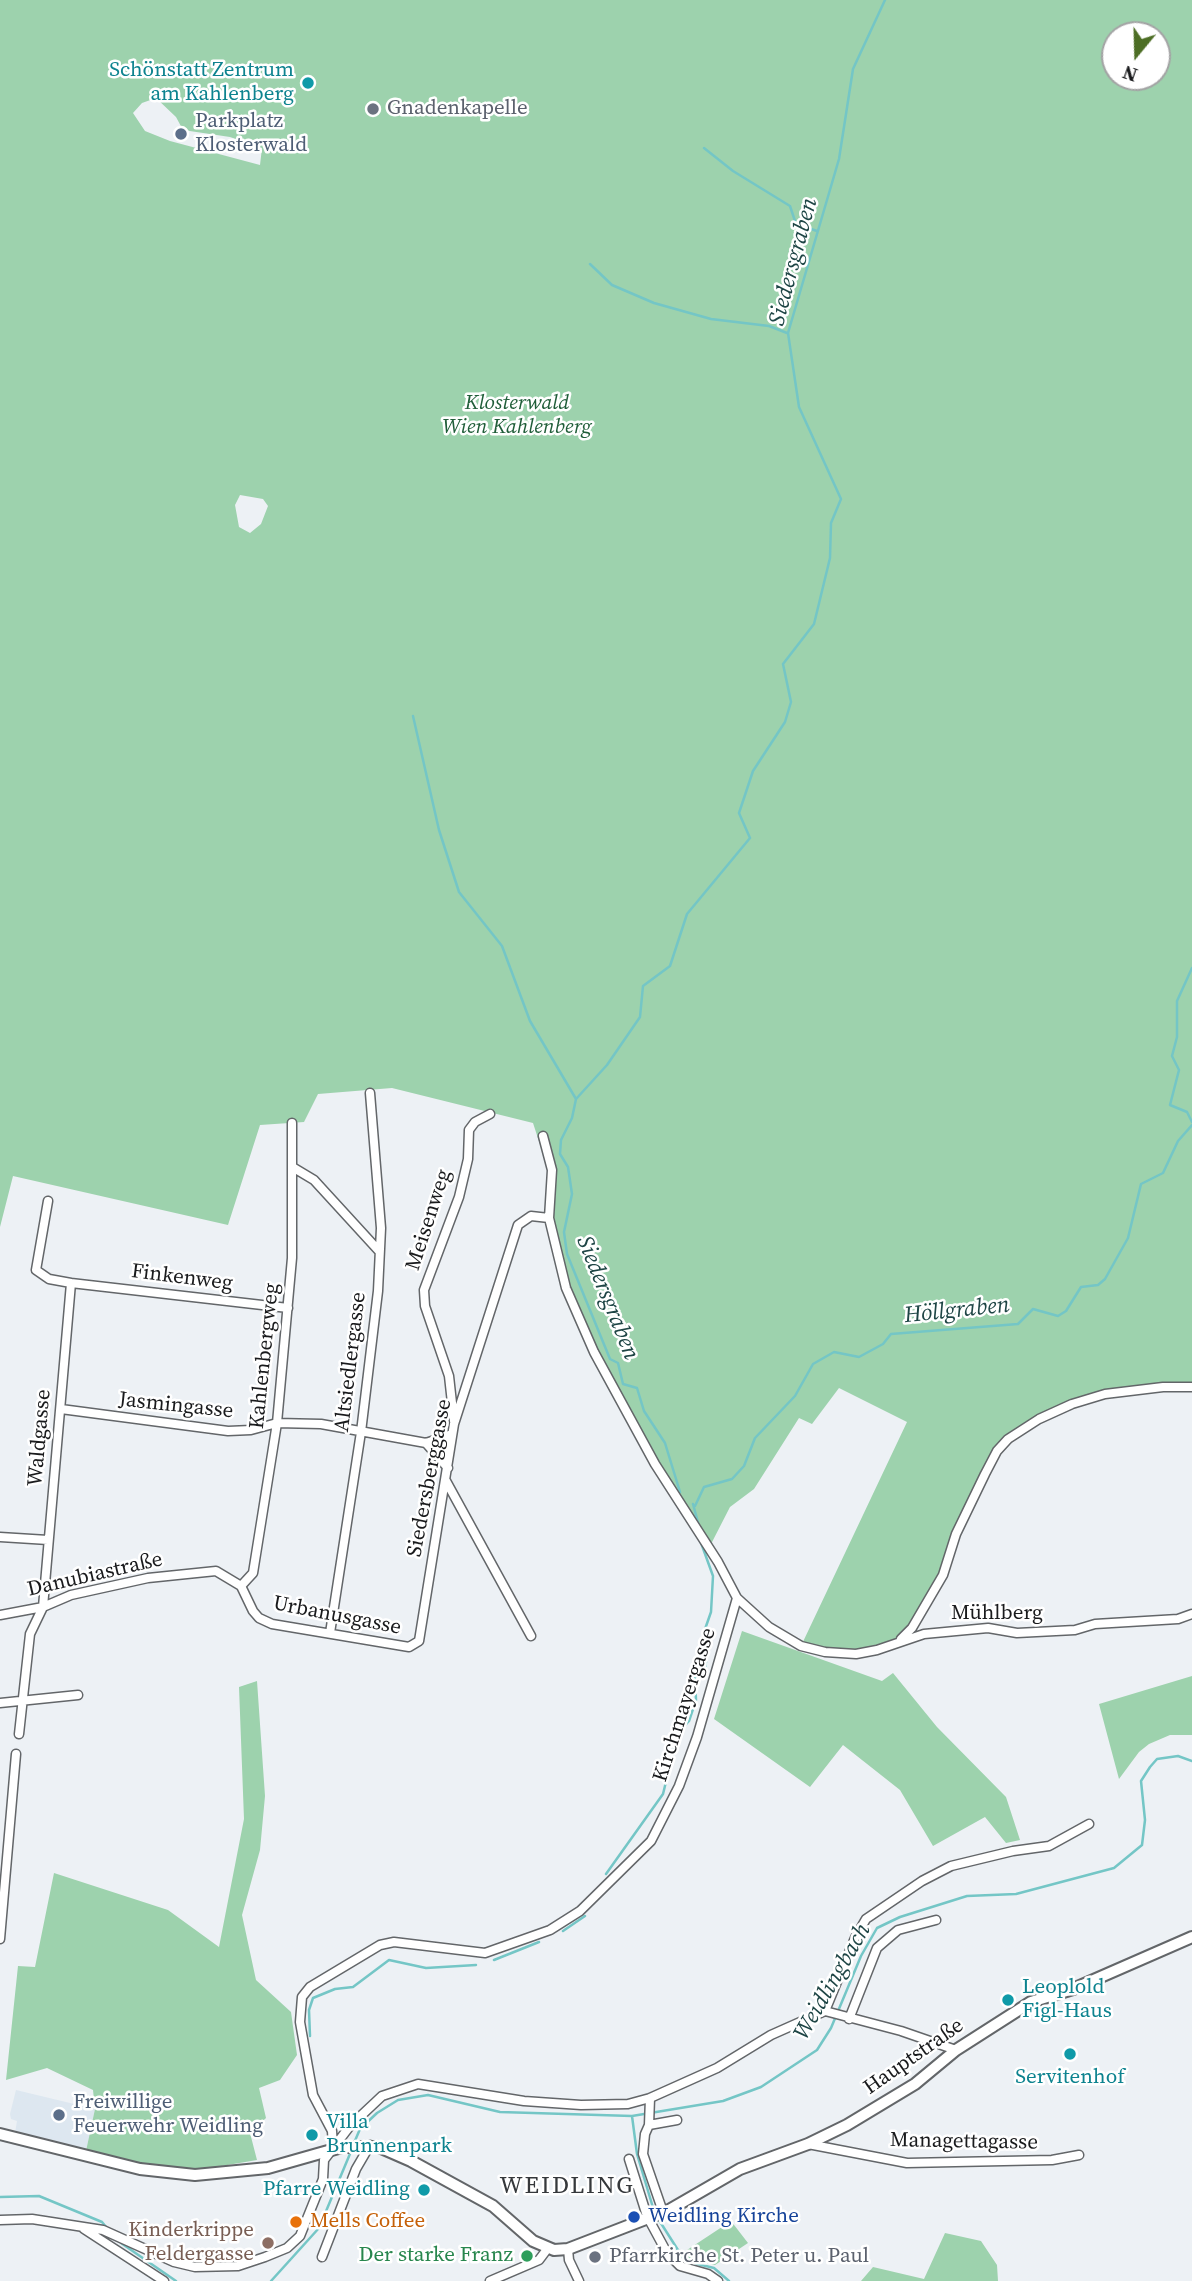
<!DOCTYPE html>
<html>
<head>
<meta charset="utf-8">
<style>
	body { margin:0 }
	#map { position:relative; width:1192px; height:2281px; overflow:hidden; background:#edf1f5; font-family:"Source Serif 4",serif }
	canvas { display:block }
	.north { position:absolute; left:1101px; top:21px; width:70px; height:70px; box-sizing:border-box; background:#fff; border:2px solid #a3a3a4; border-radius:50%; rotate:199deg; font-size:19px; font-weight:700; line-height:28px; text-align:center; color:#191a1c }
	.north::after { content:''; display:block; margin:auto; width:24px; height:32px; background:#4d6e25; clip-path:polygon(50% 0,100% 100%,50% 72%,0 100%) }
</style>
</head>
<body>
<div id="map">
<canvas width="1192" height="2281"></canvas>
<div class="north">N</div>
</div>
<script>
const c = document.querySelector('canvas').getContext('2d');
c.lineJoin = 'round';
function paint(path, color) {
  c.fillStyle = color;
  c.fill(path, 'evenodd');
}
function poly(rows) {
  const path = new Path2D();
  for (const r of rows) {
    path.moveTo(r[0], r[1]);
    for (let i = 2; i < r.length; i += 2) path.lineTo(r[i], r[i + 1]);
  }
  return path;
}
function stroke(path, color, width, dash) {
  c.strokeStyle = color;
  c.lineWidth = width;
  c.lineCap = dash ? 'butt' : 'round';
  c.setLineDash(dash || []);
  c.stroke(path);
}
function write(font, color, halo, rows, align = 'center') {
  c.font = font + ' "Source Serif 4",serif';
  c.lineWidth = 5;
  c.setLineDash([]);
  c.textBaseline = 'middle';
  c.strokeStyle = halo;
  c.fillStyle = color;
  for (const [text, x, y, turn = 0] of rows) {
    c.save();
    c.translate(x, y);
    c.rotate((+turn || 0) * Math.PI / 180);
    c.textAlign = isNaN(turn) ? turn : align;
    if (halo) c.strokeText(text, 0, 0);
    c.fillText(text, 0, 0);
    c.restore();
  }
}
const built = poly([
	[16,2090,95,2109,86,2151,15,2133,17,2121,11,2119,10,2114]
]);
const green = poly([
	[0,0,1192,0,1192,1387,1105,1394,1039,1419,1008,1439,985,1474,943,1575,912,1628,877,1650,856,1654,801,1646,907,1422,839,1388,812,1424,799,1418,754,1489,730,1507,710,1546,639,1436,567,1289,552,1219,549,1172,533,1123,392,1088,318,1094,304,1122,260,1125,228,1225,13,1176,0,1227],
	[1115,35,1157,35,1157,77,1115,77],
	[156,98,176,117,183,130,230,137,262,148,260,165,170,141,145,131,133,113,142,103],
	[240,495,263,499,268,506,261,524,250,533,239,527,235,505],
	[742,1631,882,1681,893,1673,937,1727,1006,1797,1020,1840,1006,1843,985,1817,933,1846,900,1790,843,1745,810,1787,714,1719],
	[1192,1676,1192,1735,1170,1735,1149,1744,1139,1752,1119,1779,1099,1704],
	[257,1681,265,1796,260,1850,242,1915,256,1980,291,2012,297,2055,280,2080,259,2088,266,2118,250,2133,257,2160,192,2171,151,2168,86,2151,95,2109,93,2090,47,2068,6,2080,18,1966,35,1967,54,1873,168,1910,219,1947,244,1819,239,1687],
	[731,2221,748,2243,715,2265,688,2260,681,2254],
	[945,2233,981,2241,997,2265,998,2281,861,2281,873,2267,924,2279]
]);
const stream = poly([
	[704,148,733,171,790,206,796,224,817,231],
	[590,264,612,285,654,303,711,319,769,326,787,333],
	[413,716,439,830,459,892,502,946,530,1021,576,1099],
	[1192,968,1177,1001,1177,1037,1172,1056,1179,1070,1170,1105,1187,1112,1192,1122],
	[680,1492,665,1443,644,1411,637,1388,623,1384,618,1363,610,1359,567,1254,564,1232,572,1194,568,1167,560,1154,561,1140,572,1118,576,1099,607,1065,640,1017,643,986,670,966,687,914,750,838,739,813,753,771,785,722,791,702,783,664,814,624,830,558,831,523,841,499,799,407,788,333,839,159,853,69,885,0],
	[693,1504,700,1530],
	[695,1506,704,1487,732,1479,744,1466,755,1438,795,1396,813,1364,834,1352,859,1357,883,1344,891,1334,1018,1324,1033,1309,1058,1316,1066,1311,1081,1287,1098,1285,1105,1279,1128,1238,1141,1184,1163,1173,1178,1141,1192,1125],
	[606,1874,663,1794,678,1733,689,1721,696,1700,695,1677,705,1668,708,1649,704,1632,711,1612,713,1576,700,1540],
	[563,1931,585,1916],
	[494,1960,539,1942],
	[310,2036,309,2010,313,1998,335,1989,353,1987,389,1960,426,1968,476,1965],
	[632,2116,637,2154,654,2211],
	[354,2143,360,2129,377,2113,398,2100,428,2095,500,2112,632,2116,723,2101,761,2087,817,2050,831,2028,861,1956,877,1928,900,1917,967,1896,1016,1894,1114,1868,1142,1845,1145,1820,1141,1781,1150,1767,1157,1759,1178,1756,1192,1761],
	[0,2197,39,2196,102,2222,107,2228],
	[657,2217,685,2261,714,2268,729,2281],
	[121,2243,176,2281],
	[271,2281,319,2228,352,2149]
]);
const minor = poly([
	[543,1136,552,1170,549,1218,566,1288,594,1352,655,1464,718,1562,737,1598,769,1627,801,1646,825,1652,856,1654,877,1650,924,1634,988,1628,1017,1633,1075,1630,1095,1624,1178,1619,1192,1614],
	[294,1168,314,1180,379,1251],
	[71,1283,288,1308],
	[61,1409,228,1431,251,1430,277,1423,321,1424,426,1443,452,1434],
	[454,1421,449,1376,425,1306,424,1290,459,1197,468,1159,469,1130,475,1122,490,1114],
	[426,1443,448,1468],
	[446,1481,531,1636],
	[0,1537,48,1540],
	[241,1586,253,1573,277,1423,292,1258,292,1123],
	[0,1615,43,1607,71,1595,148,1578,216,1571,241,1586,253,1611,259,1618,272,1624,409,1647,419,1641,454,1424,518,1225,531,1216,549,1218],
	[330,1633,361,1432,378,1291,381,1228,370,1093],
	[901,1639,912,1628,943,1575,956,1534,985,1474,997,1451,1008,1439,1039,1419,1072,1404,1105,1394,1163,1387,1192,1387],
	[0,1703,78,1695],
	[19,1734,30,1634,43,1607,71,1283,49,1279,36,1270,48,1201],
	[0,1939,16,1754],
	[825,2011,901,2031,956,2050],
	[849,2019,877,1948,898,1930,936,1920],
	[650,2098,649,2125,645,2134,643,2154,663,2212],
	[649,2125,677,2120],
	[808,2144,907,2163,1052,2160,1079,2155],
	[333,2147,332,2131,313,2095,300,2022,302,1997,310,1987,380,1945,394,1942,485,1953,550,1930,580,1911,651,1841,679,1786,697,1737,737,1598],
	[629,2159,647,2216,667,2253,680,2266,708,2274,718,2281],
	[0,2220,32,2219,103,2230,174,2262,195,2267,238,2266,265,2257,287,2248,300,2236,323,2179,324,2160,350,2126,382,2096,418,2084,524,2101,581,2105,628,2104,650,2098,717,2068,771,2035,825,2011,855,1938,866,1919,922,1881,951,1866,1013,1851,1049,1846,1089,1824],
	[84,2229,164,2281],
	[568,2249,569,2260,579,2281],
	[322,2257,356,2169,370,2145],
	[490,2281,539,2260,548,2248]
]);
const secondary = poly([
	[0,2134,140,2169,195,2175,268,2168,342,2147,379,2147,411,2161,493,2206,533,2241,554,2250,568,2249,669,2210,740,2169,808,2144,847,2125,915,2084,956,2050,1031,2002,1073,1989,1192,1937]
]);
const markers = [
	[308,83,7,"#0f9aa8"],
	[373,109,7,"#6b7280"],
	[181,134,7,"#5c6f8a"],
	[1008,2000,7,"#0f9aa8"],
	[1070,2054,7,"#0f9aa8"],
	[59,2115,7,"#5c6f8a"],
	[312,2135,7,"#0f9aa8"],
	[424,2190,7,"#0f9aa8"],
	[634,2217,7,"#1a4fb4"],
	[296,2222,7,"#e8710a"],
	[268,2243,7,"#8d6e63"],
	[527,2256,7,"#2e9e5b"],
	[595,2257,7,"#6b7280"]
];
const cultureNames = [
	["Schönstatt Zentrum",294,71],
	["am Kahlenberg",294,95],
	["Leoplold",1022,1988,"left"],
	["Figl-Haus",1022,2012,"left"],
	["Servitenhof",1070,2078,"center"],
	["Villa",326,2123,"left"],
	["Brunnenpark",326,2147,"left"],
	["Pfarre Weidling",410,2190]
];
const worshipNames = [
	["Gnadenkapelle",387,109],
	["Pfarrkirche St. Peter u. Paul",609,2257]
];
const serviceNames = [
	["Parkplatz",195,122],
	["Klosterwald",195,146],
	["Freiwillige",73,2103],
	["Feuerwehr Weidling",73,2127]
];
const parkNames = [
	["Klosterwald",517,404],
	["Wien Kahlenberg",517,428]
];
const streetNames = [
	["Meisenweg",429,1220,-72],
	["Finkenweg",182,1278,7],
	["Kahlenbergweg",265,1356,-84],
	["Altsiedlergasse",351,1362,-83],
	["Jasmingasse",176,1406,6],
	["Waldgasse",40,1438,-85],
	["Siedersberggasse",430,1478,-79],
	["Danubiastraße",95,1575,-13],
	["Mühlberg",997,1614],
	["Urbanusgasse",337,1616,11],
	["Kirchmayergasse",685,1705,-72],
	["Hauptstraße",914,2057,-35],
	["Managettagasse",964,2142,1]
];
const transitNames = [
	["Weidling Kirche",648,2217]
];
const foodNames = [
	["Mells Coffee",310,2222]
];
const educationNames = [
	["Kinderkrippe",254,2231],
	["Feldergasse",254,2255]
];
const leisureNames = [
	["Der starke Franz",513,2256]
];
const waterNames = [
	["Siedersgraben",794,262,-75],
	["Siedersgraben",607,1298,68],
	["Höllgraben",957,1311,-6],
	["Weidlingbach",833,1982,-60]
];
const quarterNames = [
	["WEIDLING",567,2187]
];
paint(built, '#dde7f0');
paint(green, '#9dd2ad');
stroke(stream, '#74c6c6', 2.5);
stroke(minor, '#636669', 11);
stroke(secondary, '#636669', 14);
stroke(minor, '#fff', 8);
stroke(secondary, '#fff', 10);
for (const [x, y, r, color] of markers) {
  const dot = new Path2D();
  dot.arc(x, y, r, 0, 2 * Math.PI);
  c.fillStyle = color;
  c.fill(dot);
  stroke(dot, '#fff', 2.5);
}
write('21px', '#0d838f', '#fff', cultureNames, 'right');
write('21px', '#5b616d', '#fff', worshipNames, 'left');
write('21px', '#4e5e75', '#fff', serviceNames, 'left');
write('italic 21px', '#1f5d38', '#fff', parkNames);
write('21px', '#191a1c', '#fff', streetNames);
write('21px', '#164399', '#fff', transitNames, 'left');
write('21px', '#c56008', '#fff', foodNames, 'left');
write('21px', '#785e54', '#fff', educationNames, 'right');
write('21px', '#27864d', '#fff', leisureNames, 'right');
write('italic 23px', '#1e4545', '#fff', waterNames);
c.letterSpacing = '2px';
write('24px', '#35383b', '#fff', quarterNames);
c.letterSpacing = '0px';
</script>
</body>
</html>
